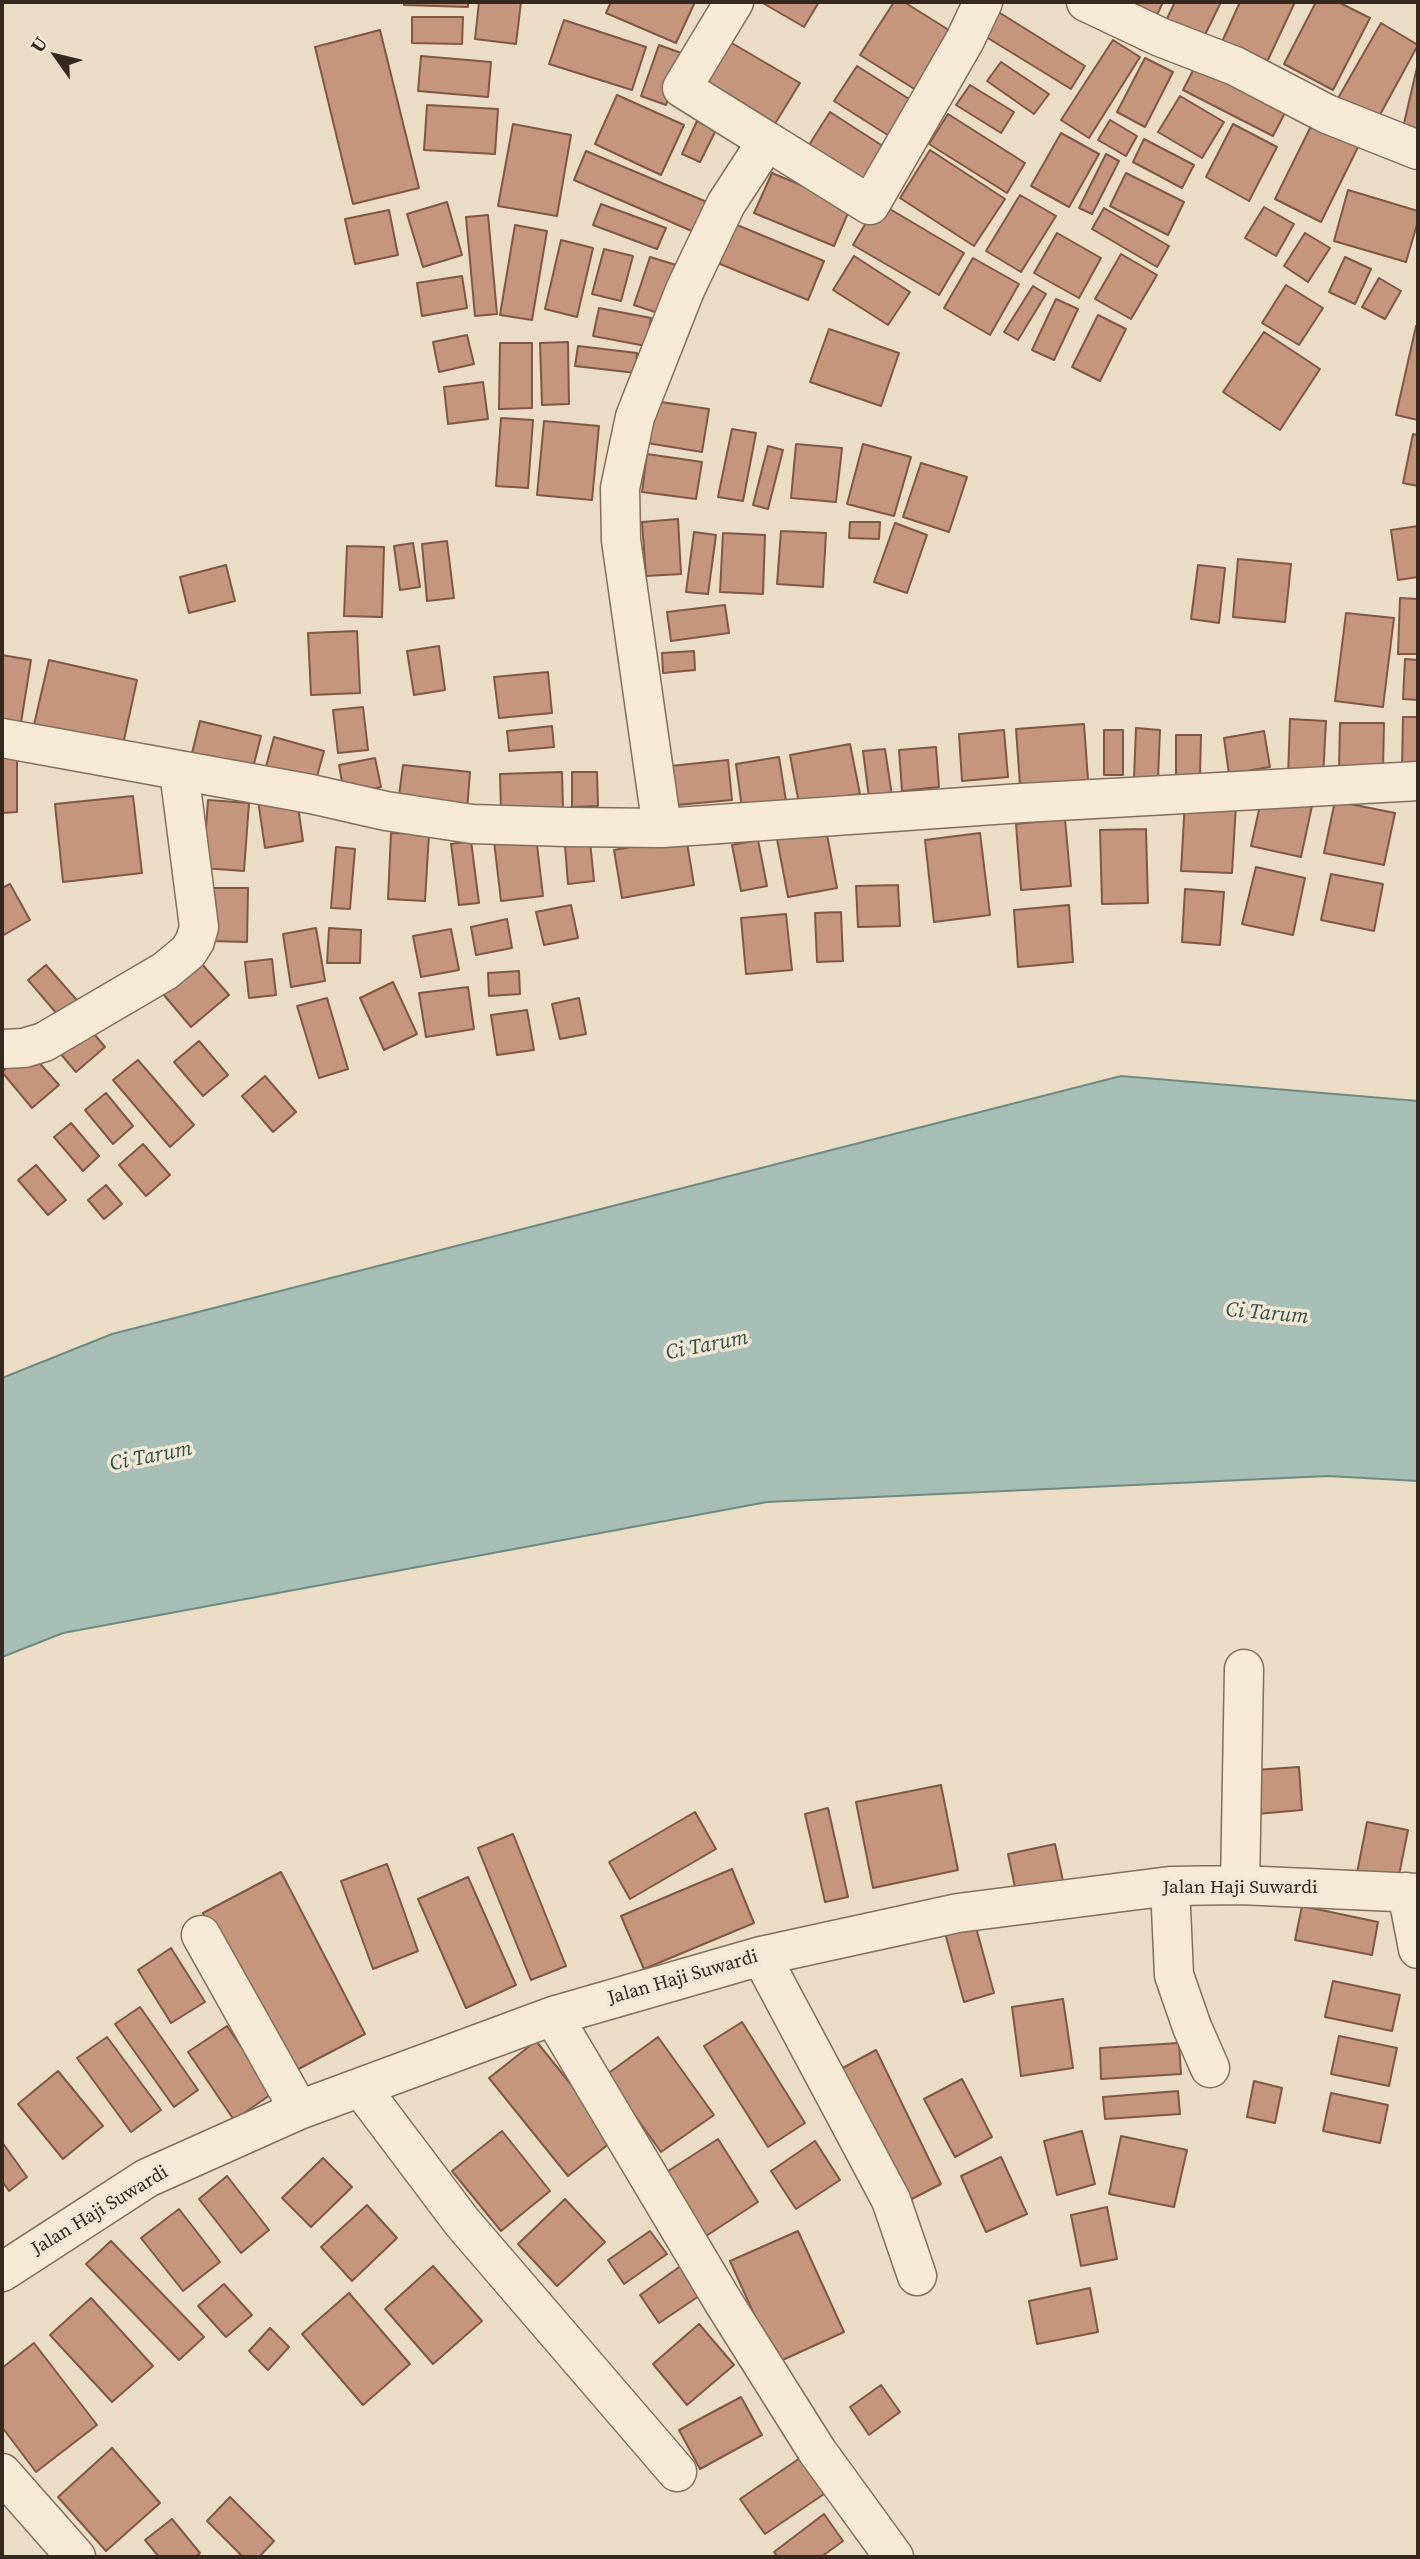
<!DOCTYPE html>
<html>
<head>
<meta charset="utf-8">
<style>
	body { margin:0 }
	#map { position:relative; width:1420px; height:2559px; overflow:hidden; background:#eadcc5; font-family:"Source Serif 4",serif }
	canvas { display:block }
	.frame { position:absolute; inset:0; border:4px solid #35281f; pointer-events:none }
	.north { position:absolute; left:21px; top:21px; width:70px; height:70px; -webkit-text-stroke:5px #f2e7d4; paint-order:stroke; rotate:304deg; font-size:19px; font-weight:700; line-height:28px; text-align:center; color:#35281f }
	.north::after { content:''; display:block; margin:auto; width:24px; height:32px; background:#35281f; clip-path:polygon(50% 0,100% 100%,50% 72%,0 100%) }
</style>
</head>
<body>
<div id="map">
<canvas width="1420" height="2559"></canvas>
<div class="frame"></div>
<div class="north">U</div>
</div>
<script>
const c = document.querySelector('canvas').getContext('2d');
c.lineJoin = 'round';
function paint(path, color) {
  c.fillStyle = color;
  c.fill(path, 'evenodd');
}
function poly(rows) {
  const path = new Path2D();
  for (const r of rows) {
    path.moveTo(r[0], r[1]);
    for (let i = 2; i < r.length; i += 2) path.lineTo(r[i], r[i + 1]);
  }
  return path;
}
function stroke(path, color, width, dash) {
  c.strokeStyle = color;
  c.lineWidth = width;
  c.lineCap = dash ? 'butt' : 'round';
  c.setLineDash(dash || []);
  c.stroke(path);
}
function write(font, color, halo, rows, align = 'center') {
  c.font = font + ' "Source Serif 4",serif';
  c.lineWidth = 7;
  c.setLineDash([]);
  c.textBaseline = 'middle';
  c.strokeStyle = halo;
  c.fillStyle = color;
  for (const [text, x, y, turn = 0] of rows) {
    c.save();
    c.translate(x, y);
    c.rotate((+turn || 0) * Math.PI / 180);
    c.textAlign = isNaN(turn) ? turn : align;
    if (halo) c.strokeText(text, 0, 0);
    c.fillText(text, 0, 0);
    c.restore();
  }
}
const water = poly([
	[1121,1076,1418,1101,1418,1481,1328,1476,767,1502,63,1633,2,1657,2,1378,112,1334,1121,1076]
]);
const building = poly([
	[404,2,468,2,468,7,404,5,404,2],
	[479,2,521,2,516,44,475,39,479,2],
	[611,2,695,2,676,43,606,13,611,2],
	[761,2,819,2,804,27,761,2],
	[894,2,904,2,952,32,916,90,860,55,894,2],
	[1126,2,1163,2,1157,15,1126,2],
	[1175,2,1221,2,1199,47,1162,29,1175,2],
	[1240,2,1295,2,1266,64,1221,44,1240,2],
	[1316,2,1338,2,1370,18,1333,90,1284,64,1316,2],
	[992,8,1085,66,1071,89,978,32,992,8],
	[412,17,463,17,462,44,412,43,412,17],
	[564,20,646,47,632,90,549,64,564,20],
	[1381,23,1418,45,1376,122,1337,100,1381,23],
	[380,30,419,188,353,204,315,47,380,30],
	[718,35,800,83,768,135,687,88,718,35],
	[1113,40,1140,57,1089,138,1061,120,1113,40],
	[659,45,684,54,666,105,641,96,659,45],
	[421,56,491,62,488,97,418,91,421,56],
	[1200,57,1290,103,1273,136,1183,90,1200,57],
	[1145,58,1173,72,1145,127,1117,112,1145,58],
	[1001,62,1049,94,1034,114,987,81,1001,62],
	[1418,63,1418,135,1402,132,1418,63],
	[857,66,917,104,894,139,834,101,857,66],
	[970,85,1014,112,1001,133,956,105,970,85],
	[617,95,684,125,661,175,595,144,617,95],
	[1180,96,1224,122,1202,158,1158,132,1180,96],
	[427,105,498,109,495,154,424,150,427,105],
	[830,112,889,150,861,194,802,156,830,112],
	[948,114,1025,163,1007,193,929,144,948,114],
	[1316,116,1362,139,1321,222,1275,199,1316,116],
	[1110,120,1137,136,1126,156,1098,140,1110,120],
	[697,121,716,130,700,162,682,154,697,121],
	[513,124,571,135,557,216,498,206,513,124],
	[1233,124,1277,147,1249,201,1206,177,1233,124],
	[1061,133,1099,154,1069,207,1031,186,1061,133],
	[1144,139,1194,165,1182,188,1133,162,1144,139],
	[930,150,1005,199,974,246,900,198,930,150],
	[586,151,714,205,701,235,574,180,586,151],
	[1106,154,1119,161,1092,214,1079,208,1106,154],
	[772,173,851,206,834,246,754,213,772,173],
	[1126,173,1184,202,1168,235,1110,206,1126,173],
	[1348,190,1418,211,1418,221,1406,262,1334,241,1348,190],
	[1020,195,1056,216,1021,272,986,251,1020,195],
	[447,202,462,255,423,267,407,214,447,202],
	[878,202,964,253,939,295,853,245,878,202],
	[601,204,666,228,657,249,593,225,601,204],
	[1264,207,1294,224,1276,256,1245,238,1264,207],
	[1104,208,1169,246,1157,267,1092,229,1104,208],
	[389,210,398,255,355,264,345,219,389,210],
	[488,215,497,314,475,316,466,217,488,215],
	[725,220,824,261,808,300,708,259,725,220],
	[515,225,547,231,532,320,500,315,515,225],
	[1057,233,1101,258,1079,298,1034,273,1057,233],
	[1305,233,1330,248,1308,282,1284,266,1305,233],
	[561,240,593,248,577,317,545,309,561,240],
	[604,249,633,256,621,301,592,294,604,249],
	[1121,254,1157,275,1131,319,1095,299,1121,254],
	[854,256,910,292,888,325,833,290,854,256],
	[650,257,686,268,670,317,634,305,650,257],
	[1345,257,1371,269,1355,304,1329,292,1345,257],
	[973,258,1019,284,990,335,944,308,973,258],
	[462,276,467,308,422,316,417,283,462,276],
	[1379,278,1401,291,1385,319,1362,307,1379,278],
	[1286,285,1323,308,1299,345,1262,323,1286,285],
	[1033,286,1046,294,1018,340,1004,332,1033,286],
	[1056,299,1078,309,1054,360,1032,350,1056,299],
	[599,308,651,318,646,346,593,336,599,308],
	[1098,315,1126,329,1100,381,1072,367,1098,315],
	[1416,326,1418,327,1418,420,1396,415,1416,326],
	[829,329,899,353,881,406,810,382,829,329],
	[1264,332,1320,369,1280,430,1223,392,1264,332],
	[467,335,474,364,439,372,433,342,467,335],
	[568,342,569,404,542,405,540,343,568,342],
	[500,343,532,343,532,408,499,409,500,343],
	[578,346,637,353,636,373,575,366,578,346],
	[483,382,488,419,448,424,444,387,483,382],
	[654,401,709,409,702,452,647,443,654,401],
	[501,418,533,420,528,488,496,486,501,418],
	[544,421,599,426,592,500,537,495,544,421],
	[732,429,756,433,743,501,718,497,732,429],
	[1413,434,1418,435,1418,486,1403,483,1413,434],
	[796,444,842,448,836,502,791,498,796,444],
	[863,444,911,457,894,516,847,504,863,444],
	[768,446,783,450,768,509,753,505,768,446],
	[647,454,702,462,696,499,642,492,647,454],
	[921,463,967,477,949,532,903,517,921,463],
	[678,519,681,574,646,576,642,522,678,519],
	[850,522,880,522,879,539,849,538,850,522],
	[895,523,927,535,907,593,874,582,895,523],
	[1418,526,1418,577,1398,580,1391,530,1418,526],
	[781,531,826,533,823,587,777,584,781,531],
	[694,532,716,535,708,594,686,592,694,532],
	[723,533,765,535,763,594,720,592,723,533],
	[447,541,454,598,427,601,422,544,447,541],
	[413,543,420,587,400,590,394,546,413,543],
	[347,546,384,547,382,617,344,616,347,546],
	[1238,559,1291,564,1285,622,1233,617,1238,559],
	[226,565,235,601,189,613,180,577,226,565],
	[1198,565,1225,568,1219,623,1191,619,1198,565],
	[1400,598,1418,599,1418,654,1398,654,1400,598],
	[725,605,729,633,671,641,667,612,725,605],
	[1346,613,1394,618,1383,707,1335,701,1346,613],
	[357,631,360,693,311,695,308,633,357,631],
	[439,646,445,690,414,695,407,651,439,646],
	[694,651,695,670,663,673,662,653,694,651],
	[2,655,31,660,20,729,2,727,2,655],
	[1405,659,1418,660,1418,700,1403,699,1405,659],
	[49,660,137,680,122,749,33,729,49,660],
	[548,672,552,713,499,718,494,677,548,672],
	[363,707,368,750,338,753,333,710,363,707],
	[1403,717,1418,717,1418,768,1402,768,1403,717],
	[1290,719,1326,721,1323,778,1288,776,1290,719],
	[200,721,261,736,252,772,191,757,200,721],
	[1340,723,1384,723,1383,769,1339,769,1340,723],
	[1084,724,1088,780,1020,785,1016,729,1084,724],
	[552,726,554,747,509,751,507,731,552,726],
	[1136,728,1160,730,1158,779,1134,778,1136,728],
	[1004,730,1008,777,962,781,959,734,1004,730],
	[1104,730,1123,730,1123,775,1104,775,1104,730],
	[1264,731,1270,767,1229,774,1224,738,1264,731],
	[1176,735,1201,735,1200,775,1176,775,1176,735],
	[274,737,324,751,315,784,265,770,274,737],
	[850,744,860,794,799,804,790,755,850,744],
	[936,747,939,787,902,791,899,750,936,747],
	[885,749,892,796,869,798,863,751,885,749],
	[2,754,17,754,17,812,2,813,2,754],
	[779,757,786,801,742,808,736,764,779,757],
	[375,758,381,787,344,794,339,765,375,758],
	[728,760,732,800,665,806,661,767,728,760],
	[403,765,470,772,467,811,398,804,403,765],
	[562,772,563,810,501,812,500,774,562,772],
	[572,772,597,772,598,806,572,807,572,772],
	[1263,792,1313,801,1301,857,1251,846,1263,792],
	[296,793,303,841,265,848,258,800,296,793],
	[133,796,142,873,63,882,55,804,133,796],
	[208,800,249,803,244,871,203,868,208,800],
	[1185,801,1236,804,1232,873,1181,871,1185,801],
	[1335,801,1395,813,1384,865,1324,853,1335,801],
	[1065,819,1071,886,1021,890,1016,824,1065,819],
	[535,828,543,896,501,901,493,833,535,828],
	[826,829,837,888,788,897,777,839,826,829],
	[1146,829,1148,903,1102,904,1100,830,1146,829],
	[589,831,594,881,568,884,564,833,589,831],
	[391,833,429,834,425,901,388,899,391,833],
	[980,833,990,915,934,922,925,840,980,833],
	[686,837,694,885,622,898,614,850,686,837],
	[758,840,767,886,741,891,732,845,758,840],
	[471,841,479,903,459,905,451,844,471,841],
	[336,847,355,849,350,909,331,908,336,847],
	[1256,867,1305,878,1293,935,1242,924,1256,867],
	[1331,874,1383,884,1374,931,1321,920,1331,874],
	[10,884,30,920,2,936,2,888,10,884],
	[898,885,900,926,858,927,856,886,898,885],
	[211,888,248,888,247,942,209,941,211,888],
	[1185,889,1224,892,1220,945,1182,942,1185,889],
	[571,905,578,938,544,945,536,912,571,905],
	[1069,905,1073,962,1018,967,1014,910,1069,905],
	[841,912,843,961,817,962,815,913,841,912],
	[786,914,792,970,746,974,741,918,786,914],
	[507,919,512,948,476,955,471,927,507,919],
	[316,928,325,981,291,987,283,934,316,928],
	[329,928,361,930,360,963,327,963,329,928],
	[451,929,459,970,421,977,413,936,451,929],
	[195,956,229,995,191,1027,158,988,195,956],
	[272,959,276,995,249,998,245,962,272,959],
	[46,965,82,1006,64,1022,28,980,46,965],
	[519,971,520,994,489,996,488,973,519,971],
	[393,982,417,1034,384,1050,360,998,393,982],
	[468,987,474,1029,426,1037,419,993,468,987],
	[327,998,348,1069,319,1078,297,1006,327,998],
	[579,998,586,1034,560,1039,552,1004,579,998],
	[527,1010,534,1050,497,1055,491,1015,527,1010],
	[83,1021,105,1047,76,1072,54,1046,83,1021],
	[199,1041,228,1075,203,1096,174,1062,199,1041],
	[27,1049,59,1085,32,1108,2,1072,27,1049],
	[138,1060,194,1125,170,1147,113,1080,138,1060],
	[265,1076,296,1112,273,1132,242,1096,265,1076],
	[106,1093,133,1126,113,1144,85,1110,106,1093],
	[71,1123,99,1156,83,1171,54,1137,71,1123],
	[143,1144,170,1175,146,1196,119,1165,143,1144],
	[36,1165,66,1200,48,1215,18,1180,36,1165],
	[106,1185,122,1204,104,1219,88,1200,106,1185],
	[1299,1767,1302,1810,1257,1814,1254,1770,1299,1767],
	[941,1785,958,1870,873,1888,856,1802,941,1785],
	[828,1808,848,1897,825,1902,805,1814,828,1808],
	[695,1812,716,1849,630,1899,609,1862,695,1812],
	[1367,1822,1408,1830,1398,1880,1357,1873,1367,1822],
	[513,1834,566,1966,531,1980,478,1848,513,1834],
	[1055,1844,1063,1881,1016,1892,1008,1854,1055,1844],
	[387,1864,418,1951,373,1969,341,1881,387,1864],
	[732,1869,754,1923,644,1969,621,1916,732,1869],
	[281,1872,365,2034,287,2075,203,1913,281,1872],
	[468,1877,516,1985,466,2008,418,1899,468,1877],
	[1302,1906,1378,1922,1372,1955,1295,1940,1302,1906],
	[975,1924,994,1993,964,2002,945,1933,975,1924],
	[171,1948,205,2002,171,2023,138,1970,171,1948],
	[1333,1981,1400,1995,1392,2031,1325,2017,1333,1981],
	[1063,1999,1073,2068,1021,2076,1012,2007,1063,1999],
	[140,2007,198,2090,174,2107,115,2024,140,2007],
	[742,2022,805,2123,768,2147,704,2046,742,2022],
	[227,2026,273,2093,234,2120,188,2052,227,2026],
	[1339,2036,1397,2048,1389,2086,1331,2074,1339,2036],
	[107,2037,161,2110,131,2132,77,2058,107,2037],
	[658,2037,714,2115,661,2152,606,2075,658,2037],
	[536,2041,615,2139,568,2176,489,2078,536,2041],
	[1179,2043,1181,2074,1101,2079,1100,2048,1179,2043],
	[876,2050,941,2184,906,2202,839,2070,876,2050],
	[58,2071,103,2126,63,2159,18,2104,58,2071],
	[962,2079,992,2137,955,2157,924,2099,962,2079],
	[1254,2081,1282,2088,1275,2123,1247,2117,1254,2081],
	[1178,2091,1180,2114,1105,2119,1103,2097,1178,2091],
	[1331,2093,1388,2105,1380,2143,1323,2131,1331,2093],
	[502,2131,550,2191,501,2231,452,2171,502,2131],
	[1082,2131,1095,2184,1057,2195,1044,2141,1082,2131],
	[1121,2136,1187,2150,1174,2207,1109,2194,1121,2136],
	[718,2139,758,2202,706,2236,665,2173,718,2139],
	[815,2141,840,2180,796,2209,771,2171,815,2141],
	[2,2142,27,2177,9,2191,2,2181,2,2142],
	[1001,2157,1027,2214,986,2232,961,2176,1001,2157],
	[323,2158,352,2187,311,2227,282,2198,323,2158],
	[227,2176,269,2230,241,2253,199,2199,227,2176],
	[565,2199,605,2242,557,2286,518,2244,565,2199],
	[367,2205,397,2238,352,2281,321,2247,367,2205],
	[1107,2207,1117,2259,1081,2266,1071,2215,1107,2207],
	[179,2209,220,2262,183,2291,141,2238,179,2209],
	[650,2231,667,2254,624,2284,608,2260,650,2231],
	[798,2231,844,2332,776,2363,730,2261,798,2231],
	[111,2241,204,2337,179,2360,86,2264,111,2241],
	[682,2265,702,2294,659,2323,640,2295,682,2265],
	[433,2266,482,2321,433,2364,385,2309,433,2266],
	[224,2284,252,2315,226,2337,198,2306,224,2284],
	[1090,2288,1098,2332,1037,2344,1029,2301,1090,2288],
	[349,2293,410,2364,363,2405,302,2334,349,2293],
	[91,2298,153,2366,112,2402,50,2335,91,2298],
	[699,2324,734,2365,687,2405,653,2364,699,2324],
	[270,2328,289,2347,268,2370,249,2351,270,2328],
	[34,2343,97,2425,36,2472,2,2427,2,2368,34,2343],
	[881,2385,900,2412,869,2435,850,2407,881,2385],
	[741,2397,762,2435,700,2469,679,2430,741,2397],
	[112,2448,160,2503,106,2551,58,2497,112,2448],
	[803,2456,827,2492,765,2534,740,2499,803,2456],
	[230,2497,274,2541,259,2557,243,2557,207,2521,230,2497],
	[824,2514,843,2541,821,2557,778,2557,774,2552,824,2514],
	[172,2519,200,2553,195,2557,159,2557,145,2540,172,2519]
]);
const minor = poly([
	[1086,2,1160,37,1235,66,1327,114,1418,150],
	[767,141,870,205,965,40,983,2],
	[2,738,311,794,386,811,472,824,567,827,662,828,1022,803,1418,781],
	[662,828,621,540,620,488,635,417,685,290,726,204,767,141,682,88,734,2],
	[2,1049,24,1048,44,1042,165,971,188,952,195,941,199,927,179,771],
	[1240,1885,1244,1669],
	[1170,1886,1174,1975,1192,2027,1210,2068],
	[1407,1892,1418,1949],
	[201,1935,299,2110],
	[761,1956,891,2200,917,2276],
	[553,2016,724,2303,817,2451,894,2557],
	[361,2088,462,2222,677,2472],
	[2,2272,147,2178,299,2110,553,2016,761,1956,958,1913,1170,1886,1240,1885,1418,1893],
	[2,2473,76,2557]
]);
const streetNames = [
	["Jalan Haji Suwardi",1240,1888],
	["Jalan Haji Suwardi",683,1978,-16],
	["Jalan Haji Suwardi",100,2211,-31]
];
const waterNames = [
	["Ci Tarum",1267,1314,5],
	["Ci Tarum",707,1346,-11],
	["Ci Tarum",151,1457,-11]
];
paint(water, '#a6beb5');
stroke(water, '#6e8b81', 2);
paint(building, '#c5957e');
stroke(building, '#805744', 2);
stroke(minor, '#836e5c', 41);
stroke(minor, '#f6ead7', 38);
write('19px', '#35281f', '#f2e7d4', streetNames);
write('italic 21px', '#30534e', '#f2e7d4', waterNames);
</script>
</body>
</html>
